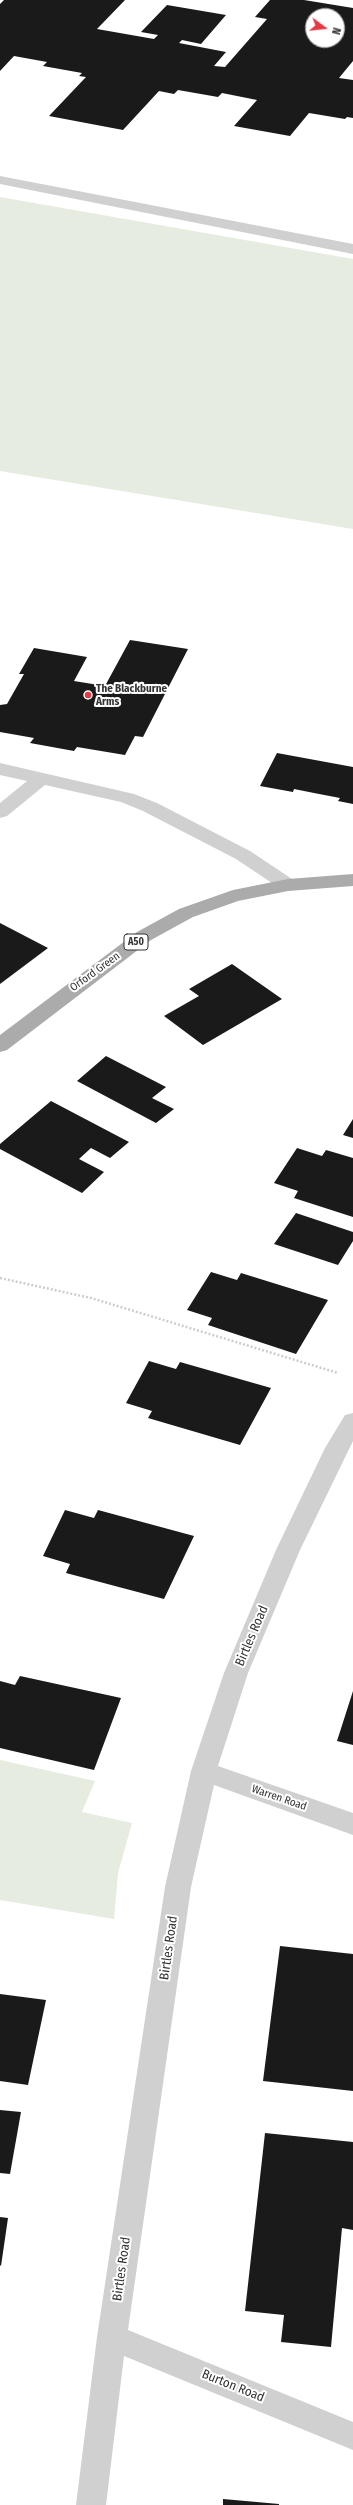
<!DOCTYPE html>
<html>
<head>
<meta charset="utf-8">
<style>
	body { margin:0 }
	#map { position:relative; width:353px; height:2505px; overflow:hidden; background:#fff; font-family:"Fira Sans Condensed",sans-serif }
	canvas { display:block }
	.north { position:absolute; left:305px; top:8px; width:40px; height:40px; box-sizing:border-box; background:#fff; border:1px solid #adadad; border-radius:50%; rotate:105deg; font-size:11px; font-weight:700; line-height:16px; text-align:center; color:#333 }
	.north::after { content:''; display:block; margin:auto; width:14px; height:18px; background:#e63946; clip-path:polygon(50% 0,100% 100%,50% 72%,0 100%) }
</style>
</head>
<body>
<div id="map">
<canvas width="353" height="2505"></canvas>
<div class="north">N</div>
</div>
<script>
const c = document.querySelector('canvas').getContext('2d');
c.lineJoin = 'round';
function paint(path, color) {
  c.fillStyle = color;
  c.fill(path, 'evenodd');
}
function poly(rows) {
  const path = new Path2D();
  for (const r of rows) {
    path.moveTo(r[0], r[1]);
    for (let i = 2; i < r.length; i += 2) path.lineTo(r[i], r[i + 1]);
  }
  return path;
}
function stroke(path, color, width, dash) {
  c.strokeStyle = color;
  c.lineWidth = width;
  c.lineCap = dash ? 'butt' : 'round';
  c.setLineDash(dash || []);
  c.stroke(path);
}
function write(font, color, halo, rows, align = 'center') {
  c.font = font + ' "Fira Sans Condensed",sans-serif';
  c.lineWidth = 4;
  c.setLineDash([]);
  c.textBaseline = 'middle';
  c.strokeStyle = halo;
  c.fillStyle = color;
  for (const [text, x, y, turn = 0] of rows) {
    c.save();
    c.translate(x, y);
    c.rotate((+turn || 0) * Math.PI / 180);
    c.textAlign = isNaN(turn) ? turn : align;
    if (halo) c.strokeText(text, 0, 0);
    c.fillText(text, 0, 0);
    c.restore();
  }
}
const green = poly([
	[0,197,353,259,353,529,0,471],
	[0,1760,95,1781,82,1812,132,1823,118,1873,114,1919,0,1900]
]);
const building = poly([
	[4,0,125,0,97,29,154,39,158,35,141,32,167,5,226,15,201,44,182,40,179,43,226,52,214,66,225,67,267,19,255,17,270,0,304,0,353,8,353,61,339,78,353,80,353,118,347,117,345,119,309,113,290,136,234,126,257,100,222,93,218,97,178,90,174,94,159,91,123,130,49,116,86,77,79,76,82,73,43,66,47,62,14,56,0,71,0,4],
	[313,16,337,16,337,40,313,40],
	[130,640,188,649,143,737,135,736,125,755,77,747,74,751,30,743,34,738,0,732,0,705,7,704,24,674,19,674,34,648,87,657,74,681,105,686],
	[277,753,353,767,353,804,338,801,340,798,314,793,294,789,293,792,260,786],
	[0,923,48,948,0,984],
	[232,964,282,999,203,1045,164,1016,199,996,189,989],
	[106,1056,166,1087,152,1098,174,1109,156,1123,77,1081],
	[51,1101,129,1142,110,1158,91,1148,79,1159,104,1172,82,1193,0,1149,0,1144],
	[353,1119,353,1138,343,1135],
	[297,1148,322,1156,326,1150,353,1158,353,1217,294,1198,298,1191,274,1183],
	[296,1213,353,1232,353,1241,338,1265,274,1244],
	[211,1272,237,1280,241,1273,328,1300,296,1354,208,1325,212,1318,187,1310],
	[149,1361,176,1369,180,1362,271,1388,240,1445,148,1418,152,1411,126,1403],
	[65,1510,94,1518,98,1510,194,1536,164,1599,66,1573,70,1564,43,1556],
	[20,1676,121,1698,94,1770,0,1748,0,1681,15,1685],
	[353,1691,353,1745,337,1741],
	[280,1946,353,1954,353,2091,263,2081],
	[0,1994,46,2000,28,2085,0,2081],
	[0,2110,21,2112,10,2174,0,2173],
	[265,2133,353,2142,353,2230,342,2228,331,2347,281,2342,284,2315,245,2311],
	[0,2217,8,2218,1,2266,0,2265],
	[223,2499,279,2504,279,2505,223,2505]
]);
const path = poly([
	[0,1278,91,1298,338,1373]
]);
const lane = poly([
	[0,176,353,244,353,254,0,184,0,176],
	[0,763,134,794,157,803,250,851,295,881,298,885,295,889,288,891,281,889,236,859,143,811,121,802,45,785,7,816,0,818,0,803,27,781,0,775,0,763]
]);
const street = poly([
	[353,1413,353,1441,300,1550,248,1673,218,1766,353,1813,353,1835,214,1785,191,1887,128,2330,353,2422,353,2450,124,2356,106,2505,76,2505,97,2337,165,1887,191,1771,224,1673,276,1550,325,1448,345,1415,353,1413]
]);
const primary = poly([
	[353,874,353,886,288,891,238,901,193,917,151,940,7,1050,0,1052,0,1035,137,932,179,909,233,890,288,879,353,874]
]);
const markers = [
	[88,695,4,"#e63946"]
];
const shields = [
	[136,942,24]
];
const shieldNames = [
	["A50",136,942]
];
const poiNames = [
	["The Blackburne",96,689],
	["Arms",96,702]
];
const streetNames = [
	["Orford Green",95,972,-36],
	["Warren Road",279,1798,19]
];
const nearStreetnames = [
	["Birtles Road",252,1636,-67],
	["Birtles Road",169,1948,-82],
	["Birtles Road",122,2269,-82],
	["Burton Road",233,2386,22]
];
paint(green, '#e6ecdf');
paint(building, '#1a1a1a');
stroke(path, '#cdcdcd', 2.5, [2, 2]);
paint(lane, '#d0d0d0');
paint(street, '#d0d0d0');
paint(primary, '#ababab');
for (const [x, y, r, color] of markers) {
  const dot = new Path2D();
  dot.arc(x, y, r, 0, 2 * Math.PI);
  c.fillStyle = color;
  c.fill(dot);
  stroke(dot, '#fff', 1.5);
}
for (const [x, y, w] of shields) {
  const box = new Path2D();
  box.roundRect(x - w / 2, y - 8, w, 16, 3);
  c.fillStyle = '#fff';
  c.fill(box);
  stroke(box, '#333', 1);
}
write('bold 10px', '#333', null, shieldNames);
write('bold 11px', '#333', '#fff', poiNames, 'left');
write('11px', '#333', '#fff', streetNames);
write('13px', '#333', '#fff', nearStreetnames);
</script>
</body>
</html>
